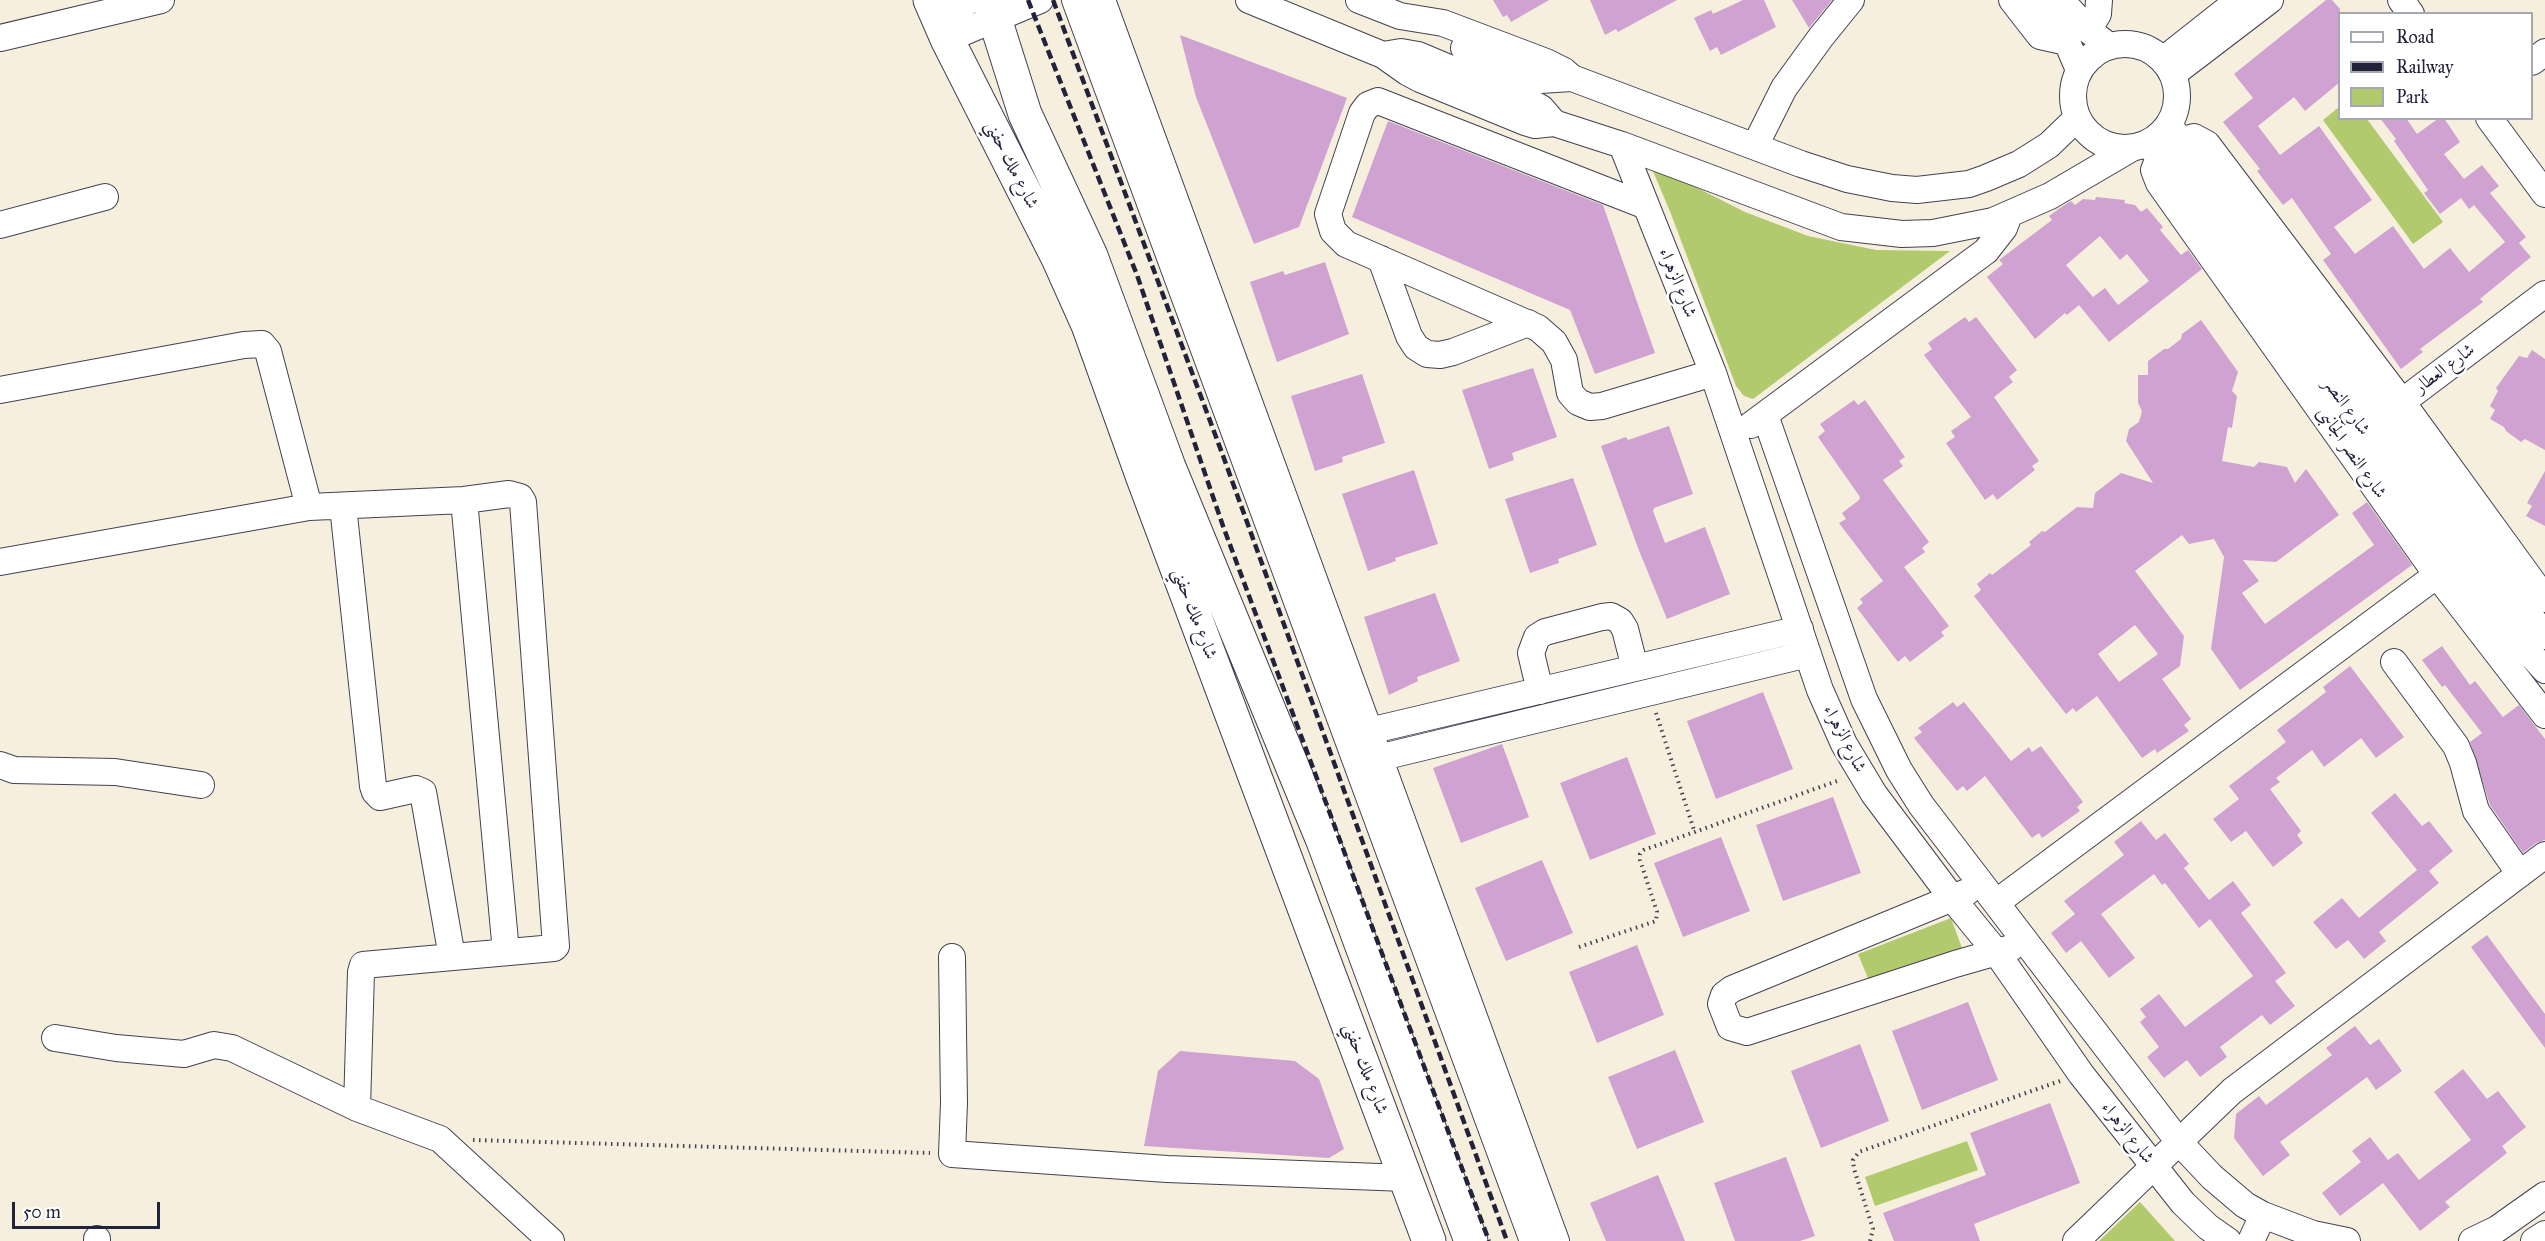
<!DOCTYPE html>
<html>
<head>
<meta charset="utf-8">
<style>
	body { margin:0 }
	#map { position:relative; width:2545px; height:1241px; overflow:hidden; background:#f6efde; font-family:"IM FELL Great Primer",serif }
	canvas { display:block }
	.legend { position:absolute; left:2338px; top:12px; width:195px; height:108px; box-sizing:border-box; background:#fff; border:2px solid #a7a7b1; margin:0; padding:8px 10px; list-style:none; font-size:18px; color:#22223b }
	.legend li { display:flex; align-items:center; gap:12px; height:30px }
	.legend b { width:30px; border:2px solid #a7a7b1 }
	.scale { position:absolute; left:12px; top:1202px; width:148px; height:27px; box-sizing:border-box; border:3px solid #22223b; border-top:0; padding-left:8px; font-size:18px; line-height:21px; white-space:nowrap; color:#22223b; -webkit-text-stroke:4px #fff; paint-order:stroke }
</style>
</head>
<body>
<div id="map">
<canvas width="2545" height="1241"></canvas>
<ul class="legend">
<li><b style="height:8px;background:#fff"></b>Road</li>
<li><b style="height:8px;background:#22223b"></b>Railway</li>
<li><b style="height:16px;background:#b2ca6e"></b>Park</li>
</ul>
<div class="scale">50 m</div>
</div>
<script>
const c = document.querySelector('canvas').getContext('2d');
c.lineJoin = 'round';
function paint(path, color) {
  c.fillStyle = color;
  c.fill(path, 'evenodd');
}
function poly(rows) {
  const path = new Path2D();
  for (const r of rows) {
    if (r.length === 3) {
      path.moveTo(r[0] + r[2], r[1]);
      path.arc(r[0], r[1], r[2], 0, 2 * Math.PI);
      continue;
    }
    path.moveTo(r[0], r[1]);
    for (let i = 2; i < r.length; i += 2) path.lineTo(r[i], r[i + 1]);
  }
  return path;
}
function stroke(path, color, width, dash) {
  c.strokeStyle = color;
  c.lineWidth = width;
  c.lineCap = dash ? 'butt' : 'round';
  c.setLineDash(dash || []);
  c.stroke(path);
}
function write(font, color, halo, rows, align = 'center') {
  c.font = font + ' "IM FELL Great Primer",Amiri,serif';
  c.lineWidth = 5;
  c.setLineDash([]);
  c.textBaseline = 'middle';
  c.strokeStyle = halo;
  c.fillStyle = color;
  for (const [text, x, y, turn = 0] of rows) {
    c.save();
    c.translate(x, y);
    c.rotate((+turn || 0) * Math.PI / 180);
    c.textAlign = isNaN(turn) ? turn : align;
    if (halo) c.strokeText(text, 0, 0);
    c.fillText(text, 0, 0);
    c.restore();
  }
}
const green = poly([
	[2339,107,2340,118,2367,119,2443,222,2413,244,2323,120],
	[1650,164,1745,212,1808,236,1876,250,1950,251,1753,399,1744,396,1736,386,1671,214],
	[1951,918,1962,948,1870,983,1858,954],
	[1967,1141,1978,1170,1875,1206,1865,1177],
	[2140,1202,2175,1241,2099,1241]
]);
const building = poly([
	[1493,0,1549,0,1511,22,1507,15,1503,17],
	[1590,0,1677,0,1618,32,1616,29,1605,35],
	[1743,0,1764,0,1776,27,1721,55,1717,47,1710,51,1694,18,1711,10,1713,14],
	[1792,0,1832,0,1809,28],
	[2326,0,2332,0,2340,9,2340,82,2305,111,2294,97,2258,126,2280,155,2319,126,2372,200,2334,227,2355,254,2393,226,2424,269,2450,248,2469,272,2505,242,2474,205,2469,209,2461,198,2440,214,2424,193,2428,190,2394,141,2396,139,2380,118,2406,118,2417,134,2439,118,2444,118,2460,142,2444,154,2464,179,2482,165,2499,186,2490,193,2526,237,2519,243,2531,257,2480,299,2483,302,2420,349,2423,352,2401,369,2323,260,2331,254,2292,198,2283,205,2257,171,2260,169,2223,122,2253,98,2234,74],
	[1180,35,1347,98,1299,227,1254,244,1196,97],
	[1388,121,1603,205,1655,353,1595,374,1570,310,1352,217],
	[2096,197,2125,200,2124,203,2135,205,2141,212,2147,208,2163,227,2160,230,2181,255,2188,250,2202,269,2109,342,2079,305,2067,315,2065,313,2035,339,1987,277,2003,264,1999,260,2052,220,2049,216,2060,208,2071,201,2075,205,2083,199,2095,200],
	[2100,236,2120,260,2127,254,2149,281,2118,305,2105,288,2093,297,2066,265],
	[1325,262,1349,334,1277,362,1250,282,1283,271,1285,275],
	[1965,317,1969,322,1976,317,2017,370,2009,377,2013,382,1994,397,2039,461,2032,466,2035,470,1997,500,1993,494,1985,500,1946,443,1955,437,1951,431,1971,417,1924,355,1932,349,1928,343],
	[2201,320,2238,372,2232,391,2237,396,2232,428,2228,427,2222,461,2254,467,2259,462,2287,467,2295,483,2306,469,2339,515,2276,562,2243,560,2259,581,2242,593,2265,624,2374,545,2352,513,2367,502,2412,565,2240,690,2211,649,2224,557,2214,539,2189,544,2182,535,2135,571,2184,636,2180,666,2162,679,2191,719,2184,725,2189,731,2157,753,2155,749,2142,758,2097,696,2076,712,2073,708,2066,714,1974,596,1981,590,1977,584,1990,573,1992,575,2031,545,2029,542,2042,531,2045,532,2077,507,2093,508,2095,493,2121,473,2153,483,2126,441,2129,429,2139,422,2142,411,2138,403,2138,375,2148,375,2148,361,2164,349,2168,349,2181,339,2182,334],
	[2135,625,2158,654,2119,682,2098,654],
	[2532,350,2545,359,2545,450,2525,439,2521,442,2506,431,2504,427,2490,419,2495,410,2490,406,2498,391,2496,388,2519,356,2527,358],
	[1533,368,1557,437,1512,453,1514,460,1489,469,1462,390],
	[1362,374,1385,443,1342,457,1343,462,1315,471,1291,396],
	[1854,400,1858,405,1865,400,1905,457,1899,461,1903,466,1883,480,1929,542,1922,548,1925,552,1904,567,1949,626,1941,632,1944,636,1910,662,1905,656,1898,662,1857,608,1863,603,1860,599,1883,581,1839,523,1846,519,1842,513,1859,500,1860,497,1818,437,1825,431,1820,424],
	[1669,426,1693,494,1654,508,1653,511,1665,543,1705,527,1730,594,1667,619,1638,548,1601,446,1626,437,1628,440],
	[1414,470,1438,544,1395,558,1396,561,1368,571,1342,494],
	[2545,471,2545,526,2526,516,2532,506,2527,503],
	[1573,478,1597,545,1558,559,1559,563,1530,573,1505,499],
	[1435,593,1460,661,1417,677,1418,681,1389,695,1364,617],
	[2442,646,2470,685,2475,681,2503,717,2519,705,2545,739,2545,840,2536,843,2523,853,2490,805,2470,742,2482,733,2445,685,2442,687,2422,660],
	[2350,666,2404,737,2376,758,2361,738,2324,767,2312,750,2276,778,2280,782,2270,789,2301,831,2297,835,2303,843,2273,867,2246,831,2231,842,2213,819,2239,799,2229,786,2286,742,2277,730,2326,692,2323,687],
	[1763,692,1793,769,1716,799,1687,721],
	[1953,702,1957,707,1964,702,2011,761,2029,747,2032,752,2041,746,2083,802,2077,807,2080,811,2042,838,2039,833,2032,838,1985,776,1967,791,1963,786,1957,791,1914,738,1922,732,1918,728],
	[1502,744,1529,817,1461,843,1433,768],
	[1627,757,1656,834,1590,860,1560,783],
	[2395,793,2422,826,2429,821,2453,851,2429,871,2439,883,2379,932,2386,941,2364,959,2348,940,2336,949,2313,922,2342,898,2359,918,2417,870,2371,813],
	[1833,797,1861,873,1783,901,1756,825],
	[2141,821,2156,840,2165,833,2189,864,2184,868,2209,900,2233,881,2251,905,2241,913,2286,973,2275,981,2295,1006,2270,1025,2262,1015,2220,1047,2227,1057,2200,1077,2187,1060,2164,1078,2147,1057,2159,1047,2140,1022,2146,1017,2140,1009,2159,994,2185,1027,2253,976,2210,919,2199,928,2165,883,2162,885,2154,874,2101,914,2135,958,2109,978,2081,941,2066,953,2051,933,2075,914,2064,901,2124,855,2114,842],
	[1721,837,1750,911,1683,937,1654,863],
	[1542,860,1573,933,1506,961,1475,888],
	[2487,935,2545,1014,2545,1048,2471,947],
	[1637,945,1664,1015,1597,1043,1569,972],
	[1968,1002,1998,1080,1922,1110,1892,1031],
	[2355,1026,2370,1045,2379,1039,2402,1071,2376,1090,2367,1077,2280,1142,2290,1155,2263,1176,2234,1138,2236,1114,2259,1096,2266,1105,2332,1055,2326,1048],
	[1860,1044,1889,1121,1821,1148,1791,1071],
	[1675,1050,1704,1122,1637,1149,1608,1077],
	[1180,1051,1295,1061,1319,1079,1344,1149,1329,1158,1144,1146,1158,1071],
	[2463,1069,2487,1099,2498,1091,2526,1127,2502,1146,2507,1153,2445,1202,2450,1207,2420,1231,2383,1183,2340,1216,2322,1193,2361,1162,2352,1151,2370,1137,2388,1160,2398,1153,2419,1180,2471,1140,2434,1092],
	[2050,1103,2080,1183,1974,1224,1980,1241,1894,1241,1883,1213,1986,1175,1970,1133],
	[1786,1157,1815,1236,1800,1241,1735,1241,1714,1183],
	[1658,1175,1685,1241,1606,1241,1590,1203]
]);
const path = poly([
	[1656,713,1695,833],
	[1579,947,1656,921,1657,912,1640,860,1640,854,1644,850,1840,780],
	[473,1140,930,1153],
	[1870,1241,1873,1229,1854,1169,1853,1160,1859,1152,2060,1081]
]);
const minor = poly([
	[1075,0,1533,1241],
	[1102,0,1556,1241],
	[1249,0,1383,55,1407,72,1420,79,1525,122,1535,125,1554,123,1622,145,1841,227,1902,234,1933,233,1993,221,2050,196,2132,148],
	[1359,0,1400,16,1443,23,1546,62,1564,71,1572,78,1801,164,1847,179,1892,188,1917,190,1969,184,1986,178,2019,164,2049,145,2077,118],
	[2012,0,2040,36,2067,42],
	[2041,0,2067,42,2079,70],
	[2061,0,2088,30,2109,46],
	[2401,0,2411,14],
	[938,18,971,0],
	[2088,30,2098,14,2099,0],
	[0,38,161,0],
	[947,39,1040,0],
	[2125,96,52],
	[1464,48,1540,80,1572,78],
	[1383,55,1401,52,1418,55,1532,103,1541,108,1554,123],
	[2163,60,2239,0],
	[2532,62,2545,52],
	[2173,74,2270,0],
	[2489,118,2545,194],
	[2169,124,2196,167,2545,636],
	[2180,141,2194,137,2207,144,2402,402,2545,599],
	[2147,144,2169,165,2458,560,2525,648,2545,670],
	[1622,145,1713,373,1820,690,1844,744,1874,794,1952,898,1997,953,2081,1074,2183,1203,2208,1227,2228,1241],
	[1755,146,1784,88,1821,37,1851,0],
	[2160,155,2154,170,2159,183,2437,575,2545,715],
	[1646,206,1378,101,1368,105,1362,113,1328,214,1333,231,1346,244,1538,328,1554,342,1564,360,1570,393,1578,402,1590,407,1602,406,1713,373],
	[0,225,105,197],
	[1381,259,1409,336,1416,347,1427,354,1440,355,1453,352,1528,323],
	[0,390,244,345,262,344,268,351,309,507],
	[2390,411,2545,294],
	[1765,415,1864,699,1899,770,1921,805,2179,1142,2212,1177,2245,1205,2263,1215,2313,1234,2347,1241],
	[1751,425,1986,251,2004,228,2009,215],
	[464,500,506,952],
	[343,506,373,786,375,792,380,797,416,789,423,792,452,957],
	[0,562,309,507,464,500,509,494,520,497,523,502,556,946,554,948,363,965,361,972,357,1108],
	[2394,662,2456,746,2463,763,2476,811,2520,874],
	[1540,691,1531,653,1537,637,1545,632,1602,617,1611,616,1620,621,1625,629,1635,668],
	[1369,731,1800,629],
	[1378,758,1808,654],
	[0,765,14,770,115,772,201,785],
	[1967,892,1732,989,1724,995,1721,1004,1730,1027,1747,1032,1955,964,2011,948],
	[1997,902,2449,566],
	[952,957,954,1103,952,1154,1167,1169,1406,1178],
	[55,1038,116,1048,184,1054,214,1045,232,1048,357,1108,440,1139,551,1241],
	[97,1241,97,1239],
	[2076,1241,2232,1091,2545,855],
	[2251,1241,2263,1215],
	[2472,1241,2497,1229,2545,1195],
	[2534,1241,2545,1234]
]);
const highway = poly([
	[930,0,947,39,1058,258,1088,325,1143,478,1429,1241],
	[989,0,1025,114,1091,256,1169,467,1323,841,1471,1241]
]);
const rail = poly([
	[1028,0,1137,275,1223,526,1489,1241],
	[1053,0,1222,453,1507,1241]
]);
const streetNames = [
	["شارع ملك حفني",1011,165,63],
	["شارع الزهراء",1677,283,68],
	["شارع العطار",2445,369,-37],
	["شارع النصر",2346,407,54],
	["شارع النصر الجانبى",2351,453,55],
	["شارع ملك حفني",1194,614,69],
	["شارع الزهراء",1844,739,63],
	["شارع ملك حفني",1365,1069,69],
	["شارع الزهراء",2127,1133,52]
];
paint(green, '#b2ca6e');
paint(building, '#cfa2d2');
stroke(minor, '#424153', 28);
stroke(highway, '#424153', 35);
stroke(path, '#424153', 4, [1.5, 4.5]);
stroke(minor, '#fff', 26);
stroke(highway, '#fff', 33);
stroke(rail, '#22223b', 4.5, [9, 4.5]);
write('18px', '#22223b', '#fff', streetNames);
</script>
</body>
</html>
